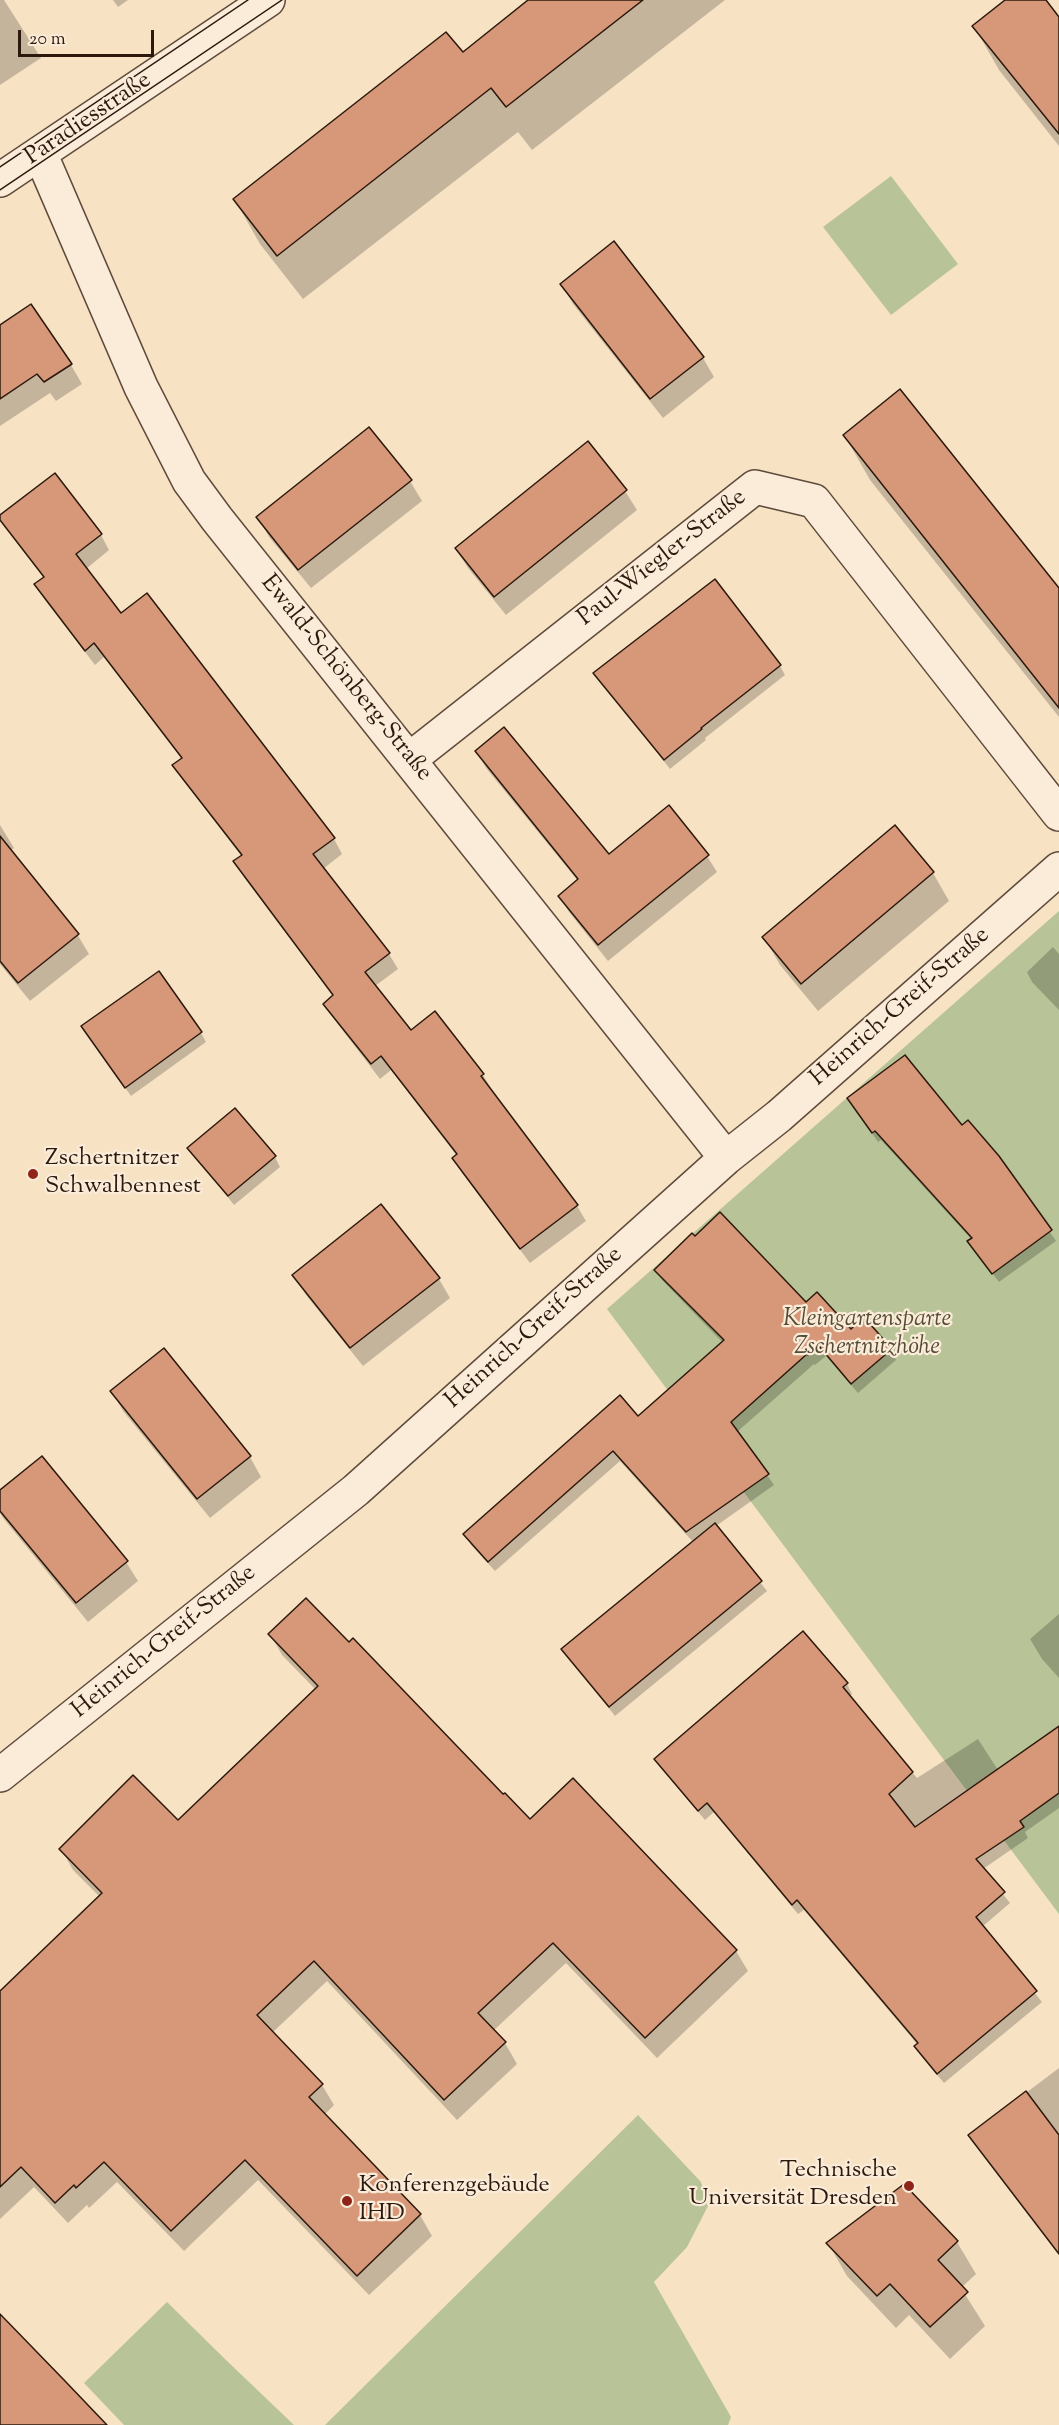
<!DOCTYPE html>
<html>
<head>
<meta charset="utf-8">
<style>
	body { margin:0 }
	#map { position:relative; width:1059px; height:2425px; overflow:hidden; background:#f7e2c4; font-family:"Sorts Mill Goudy",serif }
	canvas { display:block }
	.scale { position:absolute; left:18px; top:30px; width:136px; height:27px; box-sizing:border-box; border:3px solid #2c180d; border-top:0; padding-left:8px; font-size:18px; line-height:21px; white-space:nowrap; color:#2c180d; -webkit-text-stroke:4px #faecd9; paint-order:stroke }
</style>
</head>
<body>
<div id="map">
<canvas width="1059" height="2425"></canvas>
<div class="scale">20 m</div>
</div>
<script>
const c = document.querySelector('canvas').getContext('2d');
c.lineJoin = 'round';
function paint(path, color) {
  c.fillStyle = color;
  c.fill(path, 'evenodd');
}
function poly(rows) {
  const path = new Path2D();
  for (const r of rows) {
    path.moveTo(r[0], r[1]);
    for (let i = 2; i < r.length; i += 2) path.lineTo(r[i], r[i + 1]);
  }
  return path;
}
function stroke(path, color, width, dash) {
  c.strokeStyle = color;
  c.lineWidth = width;
  c.lineCap = dash ? 'butt' : 'round';
  c.setLineDash(dash || []);
  c.stroke(path);
}
function write(font, color, halo, rows, align = 'center') {
  c.font = font + ' "Sorts Mill Goudy",serif';
  c.lineWidth = 4.5;
  c.setLineDash([]);
  c.textBaseline = 'middle';
  c.strokeStyle = halo;
  c.fillStyle = color;
  for (const [text, x, y, turn = 0] of rows) {
    c.save();
    c.translate(x, y);
    c.rotate((+turn || 0) * Math.PI / 180);
    c.textAlign = isNaN(turn) ? turn : align;
    if (halo) c.strokeText(text, 0, 0);
    c.fillText(text, 0, 0);
    c.restore();
  }
}
const green = poly([
	[891,176,958,264,891,315,823,227],
	[1059,911,1059,1914,607,1309],
	[638,2115,701,2182,708,2206,687,2247,654,2282,731,2417,728,2425,325,2425],
	[167,2302,226,2360,294,2425,124,2425,84,2383]
]);
const shadow = poly([
	[0,0,4,0,41,58,0,85],
	[113,0,128,0,118,7],
	[531,0,725,0,532,150,518,132,303,299,260,244,235,200,462,54],
	[1007,0,1044,0,1059,19,1059,146,999,70,974,26],
	[562,285,703,358,714,377,663,418,573,304],
	[0,326,71,365,82,384,56,401,50,393,0,426],
	[845,436,1059,590,1059,717,870,480],
	[410,481,422,501,311,588,269,537,258,517],
	[625,491,637,510,506,615,468,568,456,549],
	[0,517,101,535,109,550,86,569,120,615,334,839,342,854,323,869,389,954,398,969,375,986,411,1032,435,1013,483,1075,492,1090,491,1091,577,1206,586,1221,530,1263,462,1173,454,1158,457,1156,391,1070,380,1079,334,1019,325,1004,334,997,244,877,235,862,242,857,183,780,174,765,182,759,104,657,95,665,45,600,36,584,44,578,9,532],
	[780,666,785,675,705,738,706,740,670,769,595,673],
	[477,751,608,856,707,856,717,872,608,961,569,912,560,896,578,881,486,768],
	[0,825,14,848,10,851,77,934,89,954,30,1001,0,964],
	[933,873,949,901,818,1011,780,965,764,937],
	[1053,947,1059,954,1059,1010,1032,982,1027,972],
	[201,1033,206,1042,131,1096,89,1036],
	[855,1108,961,1127,998,1157,1056,1241,999,1282,975,1251,969,1242,972,1240,881,1140,878,1142],
	[189,1148,275,1157,280,1167,234,1205],
	[381,1207,439,1279,450,1298,363,1366,306,1295,294,1276],
	[656,1270,806,1304,851,1331,890,1350,896,1360,858,1393,826,1356,815,1365,814,1364,737,1432,774,1485,716,1526,767,1591,615,1716,563,1650,693,1542,620,1461,495,1571,471,1545,465,1534,638,1418,723,1343,662,1280],
	[163,1350,250,1457,261,1477,210,1518,123,1411,112,1392],
	[0,1492,126,1562,138,1581,88,1622,3,1518,0,1513],
	[1059,1614,1059,1678,1042,1659,1030,1639],
	[270,1634,503,1796,530,1821,736,1951,748,1971,657,2058,566,1963,493,2031,505,2043,517,2064,457,2120,327,1981,272,2033,322,2085,334,2105,324,2115,420,2215,432,2236,369,2295,258,2180,184,2251,117,2182,89,2208,87,2205,68,2223,34,2187,0,2219,0,1993,100,1897,73,1870,61,1849,178,1823,316,1690,282,1655],
	[847,1684,852,1694,849,1697,917,1778,978,1739,998,1770,1059,1727,1059,1808,1025,1832,1028,1838,983,1869,1010,1903,982,1927,1042,2002,944,2083,922,2057,916,2047,918,2045,804,1910,798,1914,714,1812,705,1820,662,1769,656,1759],
	[1059,2068,1059,2254,970,2135],
	[957,2242,976,2274,961,2288,985,2326,950,2359,909,2315,896,2328,847,2276,828,2243]
]);
const building = poly([
	[528,0,643,0,506,107,491,88,277,256,233,199,446,32,463,52,528,0],
	[1005,0,1046,0,1059,17,1059,134,972,26,1005,0],
	[614,241,704,357,650,399,560,284,614,241],
	[31,304,72,364,44,382,37,374,0,399,0,325,31,304],
	[900,389,1059,588,1059,708,843,435,900,389],
	[369,427,412,480,298,570,256,517,369,427],
	[588,441,627,490,494,597,455,548,588,441],
	[55,473,102,534,76,554,121,613,147,593,335,838,313,854,390,953,365,972,411,1030,435,1011,484,1074,481,1076,578,1205,520,1249,452,1158,457,1154,381,1056,371,1064,323,1004,333,995,233,861,242,855,172,765,182,758,94,643,85,651,34,584,44,577,0,520,0,515,55,473],
	[715,579,781,665,701,728,702,729,664,760,593,673,715,579],
	[504,727,609,854,669,805,709,855,598,945,558,896,578,879,475,751,504,727],
	[895,825,934,872,801,984,762,937,895,825],
	[0,836,79,934,18,983,0,961,0,836],
	[159,971,202,1032,125,1088,81,1026,159,971],
	[905,1055,962,1125,968,1120,999,1156,1052,1230,992,1274,967,1241,972,1238,875,1131,872,1133,847,1098,905,1055],
	[235,1108,276,1156,228,1196,187,1148,235,1108],
	[381,1204,440,1278,350,1348,292,1275,381,1204],
	[720,1212,806,1302,817,1292,851,1329,864,1317,892,1349,851,1384,819,1346,808,1355,807,1354,731,1422,769,1474,686,1532,613,1451,488,1562,463,1534,620,1395,638,1416,724,1340,654,1270,692,1233,695,1236,720,1212],
	[164,1348,251,1456,197,1499,110,1391,164,1348],
	[42,1456,128,1561,76,1603,0,1511,0,1490,42,1456],
	[715,1523,762,1581,609,1707,561,1649,715,1523],
	[306,1598,349,1642,353,1638,503,1794,505,1793,530,1819,573,1778,737,1950,645,2038,553,1943,478,2013,506,2042,444,2100,314,1961,257,2015,323,2084,309,2097,421,2214,357,2276,245,2160,171,2231,104,2162,76,2188,74,2185,55,2203,21,2167,0,2187,0,1991,102,1893,59,1849,133,1775,178,1820,318,1686,268,1634,306,1598],
	[803,1631,848,1683,843,1687,913,1772,889,1794,915,1827,1059,1726,1059,1793,1020,1821,1024,1827,976,1859,1005,1892,976,1917,1037,1991,937,2074,914,2046,918,2043,797,1900,792,1905,707,1803,698,1811,654,1759,803,1631],
	[1026,2091,1059,2135,1059,2254,968,2135,1026,2091],
	[904,2184,958,2241,938,2260,968,2292,930,2327,890,2284,877,2296,826,2243,904,2184],
	[0,2314,65,2381,107,2425,0,2425,0,2314]
]);
const minor = poly([
	[40,153,141,387,189,481,217,519,726,1158],
	[0,180,268,0],
	[410,759,755,487,814,501,1059,814],
	[0,1775,356,1490,726,1158,779,1116,1059,869]
]);
const tram = poly([
	[0,167,248,0],
	[0,190,282,0]
]);
const markers = [
	[33,1174,6,"#8f2418"],
	[909,2186,6,"#8f2418"],
	[347,2201,6,"#8f2418"]
];
const streetNames = [
	["Paradiesstraße",89,120,-34],
	["Paul-Wiegler-Straße",663,559,-38],
	["Ewald-Schönberg-Straße",345,679,51],
	["Heinrich-Greif-Straße",901,1008,-41],
	["Heinrich-Greif-Straße",535,1329,-42],
	["Heinrich-Greif-Straße",165,1643,-39]
];
const poiNames = [
	["Zschertnitzer",45,1160],
	["Schwalbennest",45,1188],
	["Technische",897,2172,"right"],
	["Universität Dresden",897,2200,"right"],
	["Konferenzgebäude",359,2187],
	["IHD",359,2215]
];
const parkNames = [
	["Kleingartensparte",867,1321],
	["Zschertnitzhöhe",867,1349]
];
paint(green, '#b8c497');
paint(shadow, '#0003');
paint(building, '#d69878');
stroke(building, '#2c180d', 1.5);
stroke(minor, '#5f4a3b', 36);
stroke(minor, '#faecd9', 33);
stroke(tram, '#2c180d', 1.5);
for (const [x, y, r, color] of markers) {
  const dot = new Path2D();
  dot.arc(x, y, r, 0, 2 * Math.PI);
  c.fillStyle = color;
  c.fill(dot);
  stroke(dot, '#faecd9', 2);
}
write('24px', '#2c180d', '#faecd9', streetNames);
write('24px', '#2c180d', '#faecd9', poiNames, 'left');
write('italic 24px', '#564c36', '#faecd9', parkNames);
</script>
</body>
</html>
